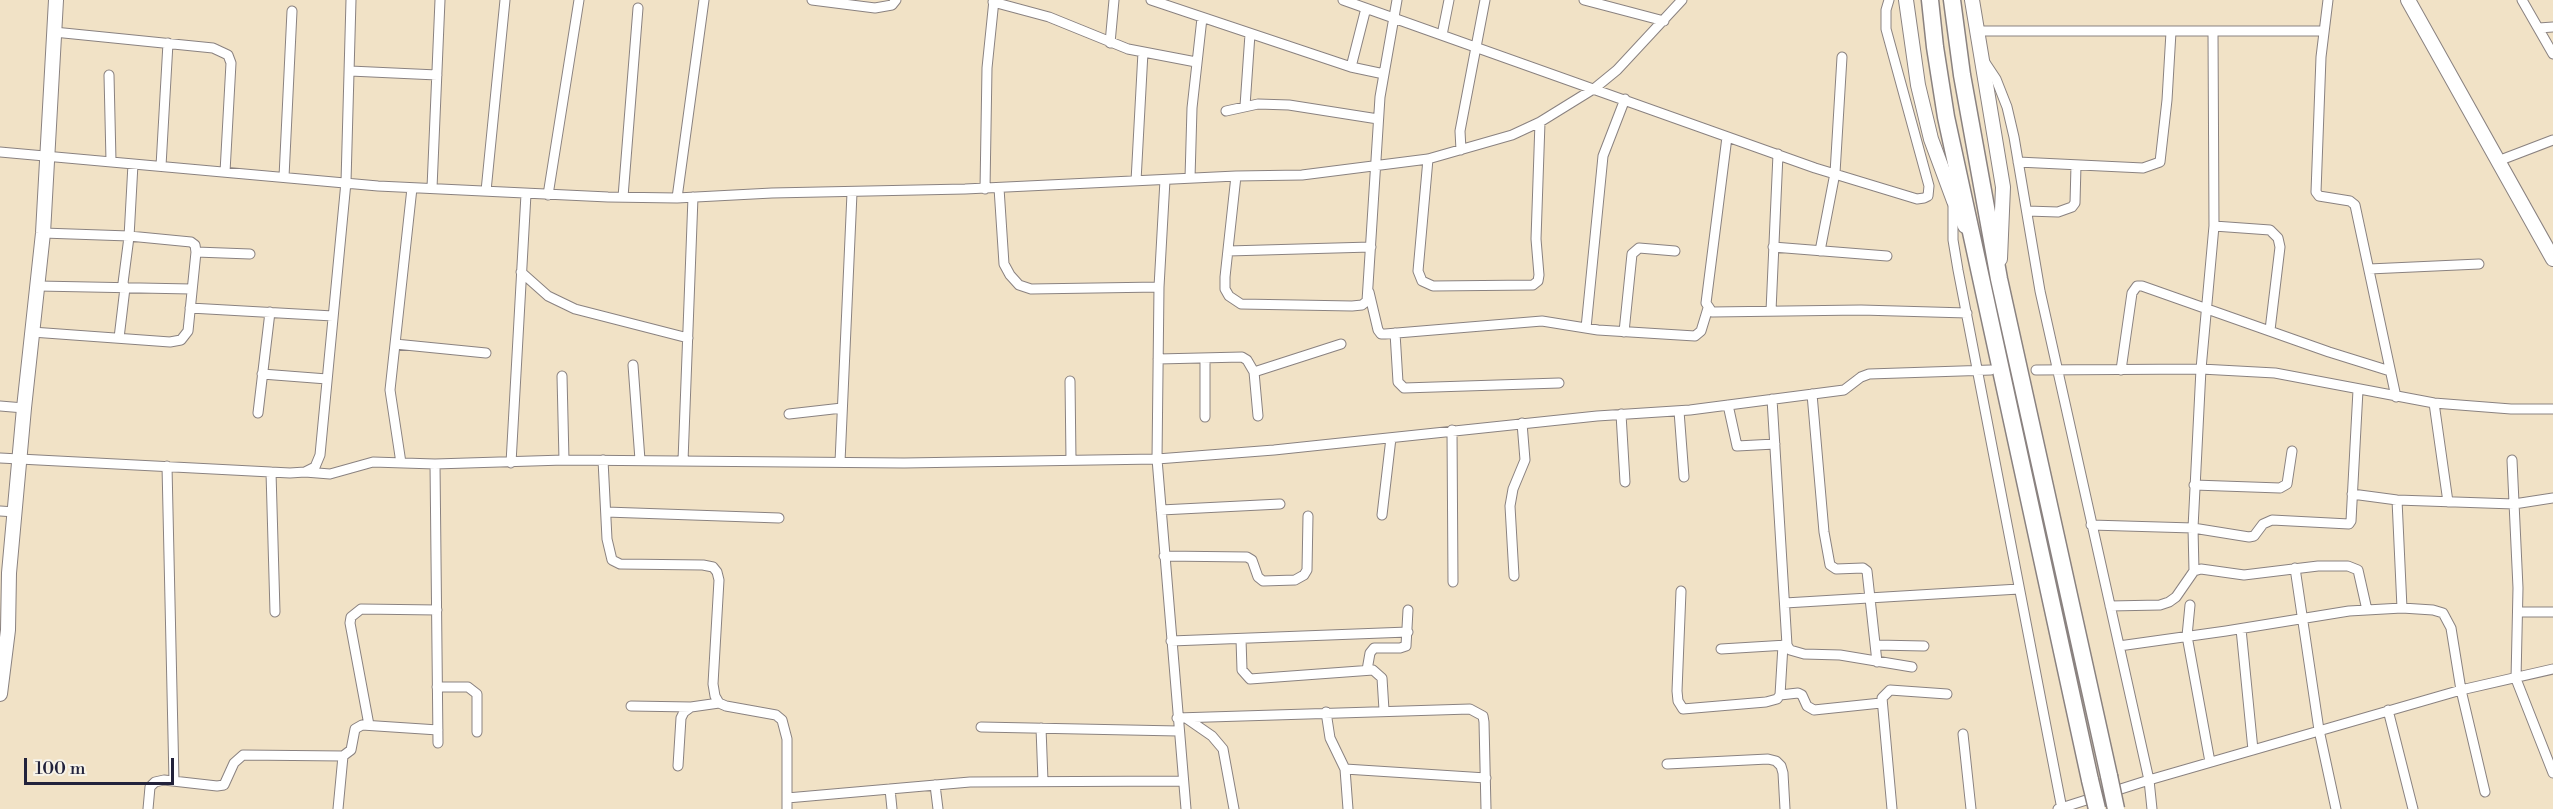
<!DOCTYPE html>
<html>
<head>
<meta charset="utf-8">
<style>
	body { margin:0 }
	#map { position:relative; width:2553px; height:809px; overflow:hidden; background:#f1e2c6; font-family:"Libre Bodoni",serif }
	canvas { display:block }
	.scale { position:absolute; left:24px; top:758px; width:150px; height:27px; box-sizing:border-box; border:3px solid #22223b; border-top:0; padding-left:8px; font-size:18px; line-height:21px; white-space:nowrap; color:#22223b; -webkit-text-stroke:4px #f7f3e8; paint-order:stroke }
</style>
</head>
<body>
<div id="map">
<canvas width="2553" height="809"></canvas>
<div class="scale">100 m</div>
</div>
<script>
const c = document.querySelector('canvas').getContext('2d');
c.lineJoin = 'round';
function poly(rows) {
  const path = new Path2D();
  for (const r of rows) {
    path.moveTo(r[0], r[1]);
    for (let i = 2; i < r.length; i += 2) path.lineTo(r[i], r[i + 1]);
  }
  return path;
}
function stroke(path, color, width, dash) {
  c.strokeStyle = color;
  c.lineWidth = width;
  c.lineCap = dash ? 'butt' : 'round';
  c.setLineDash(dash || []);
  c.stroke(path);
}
const street = poly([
	[812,0,875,8,892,5,896,0],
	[1151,0,1351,67,1384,74],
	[1343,0,1815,168,1917,199,1924,198,1928,196,1929,186,1886,29,1886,10,1889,0],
	[1584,0,1664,21],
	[2328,0,2321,57,2316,192,2319,196,2350,201,2355,205,2396,397],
	[2522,0,2553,54],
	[993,2,1049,17,1128,49,1196,62],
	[2539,28,2553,27],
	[1976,31,2322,31],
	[54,32,213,48,228,55,231,63,225,172],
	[1442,35,1449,0],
	[1110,43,1114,0],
	[1984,61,1996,79,2007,107,2014,137,2040,291,2149,780,2152,809],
	[1351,67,1366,8],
	[350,71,437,75],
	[109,75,111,161],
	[1245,106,1250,34],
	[1226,111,1258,104,1289,105,1378,119],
	[1727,137,1706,303,1712,312,1861,310,1967,313],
	[1461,150,1460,131,1485,0],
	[0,152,378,186,608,197,677,198,772,193,965,189,1236,176,1302,175,1428,159,1512,135,1540,122,1595,88,1617,70,1682,0],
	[1428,159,1418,271,1422,281,1433,286,1533,285,1538,281,1539,275,1536,239,1540,122],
	[2498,161,2553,140],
	[2018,162,2143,168,2160,162,2167,100,2171,32],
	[161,166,168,43],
	[1236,176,1225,277,1225,289,1229,296,1241,304,1352,306,1362,305,1367,301,1380,97,1397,0],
	[284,177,292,11],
	[1190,178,1192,108,1202,18],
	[1165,180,1159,287,1157,459,1186,809],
	[1136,181,1143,52],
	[432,188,440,0],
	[999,188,1004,264,1010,275,1019,285,1031,289,1159,287],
	[985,189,987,68,994,0],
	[486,191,505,0],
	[548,195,579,0],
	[623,197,638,8],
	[677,198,704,0],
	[1953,207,1953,240,1958,270,2062,809],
	[2027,211,2058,212,2072,207,2075,203,2076,165],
	[2214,226,2270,230,2278,238,2280,247,2270,330],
	[1773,247,1887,256],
	[1228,251,1371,247],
	[1820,251,1835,173,1842,57],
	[196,252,250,254],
	[2369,269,2479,264],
	[521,272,548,296,575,309,688,338],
	[38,286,191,289],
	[1369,292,1378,330,1381,334,1385,334,1542,321,1598,330,1695,336,1701,331,1708,308],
	[190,308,333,316],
	[1771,311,1778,154],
	[1586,328,1603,156,1625,99],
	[32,332,170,342,181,340,188,331,196,252,195,245,191,242,129,236,43,233],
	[1624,332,1632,254,1639,248,1675,251],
	[1395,333,1398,382,1404,388,1559,383],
	[119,338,125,288,123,283,129,237,133,164],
	[395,344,486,353],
	[1158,359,1242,357,1247,360,1254,372,1258,416],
	[633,365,640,460],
	[2036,370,2201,369,2275,373,2434,403,2511,409,2553,409],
	[2121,370,2132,293,2137,286,2142,286,2329,352,2390,371],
	[1254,372,1341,344],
	[262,374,327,379],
	[562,376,564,460],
	[1070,381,1071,460],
	[1812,394,1824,532,1830,565,1836,569,1863,568,1867,571,1877,662],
	[1772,399,1787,645,1790,650,1804,654,1840,655,1912,667],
	[2434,403,2448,502],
	[1728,405,1737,446,1775,444],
	[0,406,24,408],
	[1679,411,1684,477],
	[258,413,270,312],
	[789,414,842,408],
	[1621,414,1625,482],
	[1205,417,1205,358],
	[1452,430,1453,582],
	[0,458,290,473,305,472,315,467,320,455,346,182,351,0],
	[603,460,607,539,612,560,620,564,703,565,713,567,717,572,719,580,713,684,715,696,719,703,726,706,776,715,782,720,787,739,787,809],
	[2512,460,2518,588,2516,679,2553,773],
	[683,461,693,197],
	[840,462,852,193],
	[401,463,390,390,412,188],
	[511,463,526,194],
	[435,464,438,743],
	[167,466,174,781],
	[271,472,275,612],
	[305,472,330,474,373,462,435,464,564,460,904,463,1157,459,1274,450,1597,416,1690,410,1844,390,1861,377,1869,374,1991,370],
	[2194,485,2280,488,2287,484,2292,451],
	[2352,494,2397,500,2514,504,2553,498],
	[2397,500,2402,608],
	[1161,510,1280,504],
	[0,511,15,512],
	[606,512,779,518],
	[1382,515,1391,438],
	[2091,525,2193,528,2249,537,2254,536,2263,524,2272,520,2349,524,2351,521,2358,390],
	[1164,556,1247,557,1252,560,1258,577,1263,581,1295,580,1304,575,1307,570,1308,516],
	[2295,568,2319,730,2336,809],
	[2194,571,2193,528,2201,369,2214,226,2213,32],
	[1514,576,1510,506,1513,489,1525,460,1522,423],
	[1681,591,1677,691,1678,701,1683,709,1766,702,1777,699,1780,695,1783,645],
	[1785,603,2019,589],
	[2190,605,2187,636,2210,762],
	[2110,606,2160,605,2169,602,2176,597,2194,571,2201,569,2244,575,2318,566,2348,566,2358,570,2367,610],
	[2518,612,2553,612],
	[2241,629,2253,750],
	[1241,639,1242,670,1250,679,1373,670,1382,678,1384,710],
	[1171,641,1408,632],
	[1876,645,1924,646],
	[2119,646,2226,631,2349,611,2402,608,2433,610,2443,613,2451,628,2461,690,2485,792],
	[1721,649,1787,645],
	[1367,670,1370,653,1374,648,1400,648,1406,646,1408,610],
	[437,687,468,687,477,694,477,732],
	[1780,695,1798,693,1802,695,1807,706,1814,710,1881,703],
	[631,706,691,707],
	[2388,710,2413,809],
	[1326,712,1330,738,1345,769,1348,809],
	[1177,718,1470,709,1483,716,1484,722,1486,809],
	[1186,718,1212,736,1223,749,1234,809],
	[369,725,350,623,351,617,361,609,437,610],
	[981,727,1178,731],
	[1041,728,1043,781],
	[1963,734,1971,809],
	[1667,764,1768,759,1776,761,1781,766,1783,773,1785,809],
	[678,766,681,718,684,712,691,707,719,703],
	[1345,769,1486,778],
	[935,785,938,809],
	[890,789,892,809],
	[787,798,970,782,1183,781],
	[148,809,150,787,155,782,164,780,217,786,224,785,234,763,243,755,343,756,351,750,355,729,362,725,438,730],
	[338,809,343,756],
	[1892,809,1882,698,1890,690,1947,694],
	[2058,809,2149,780,2461,690,2553,669]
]);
const secondary = poly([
	[1906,0,1918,85,1931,139,1954,201,1965,226],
	[1972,0,2003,187,2000,259],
	[2408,0,2553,259],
	[0,694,8,630,9,573,24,408,43,233,56,0]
]);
const highway = poly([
	[1930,0,1935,47,1946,117,2090,780],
	[1952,0,1962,75,1999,279,2109,776]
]);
const highwayBridge = poly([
	[2109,776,2116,809],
	[2090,780,2097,809]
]);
stroke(street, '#8a8280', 11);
stroke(secondary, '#8a8280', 16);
stroke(highway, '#8a8280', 19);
stroke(street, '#fff', 9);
stroke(secondary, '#fff', 14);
stroke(highway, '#fff', 16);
stroke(highwayBridge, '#8a8280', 19, []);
stroke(highwayBridge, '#fff', 16);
</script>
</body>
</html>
